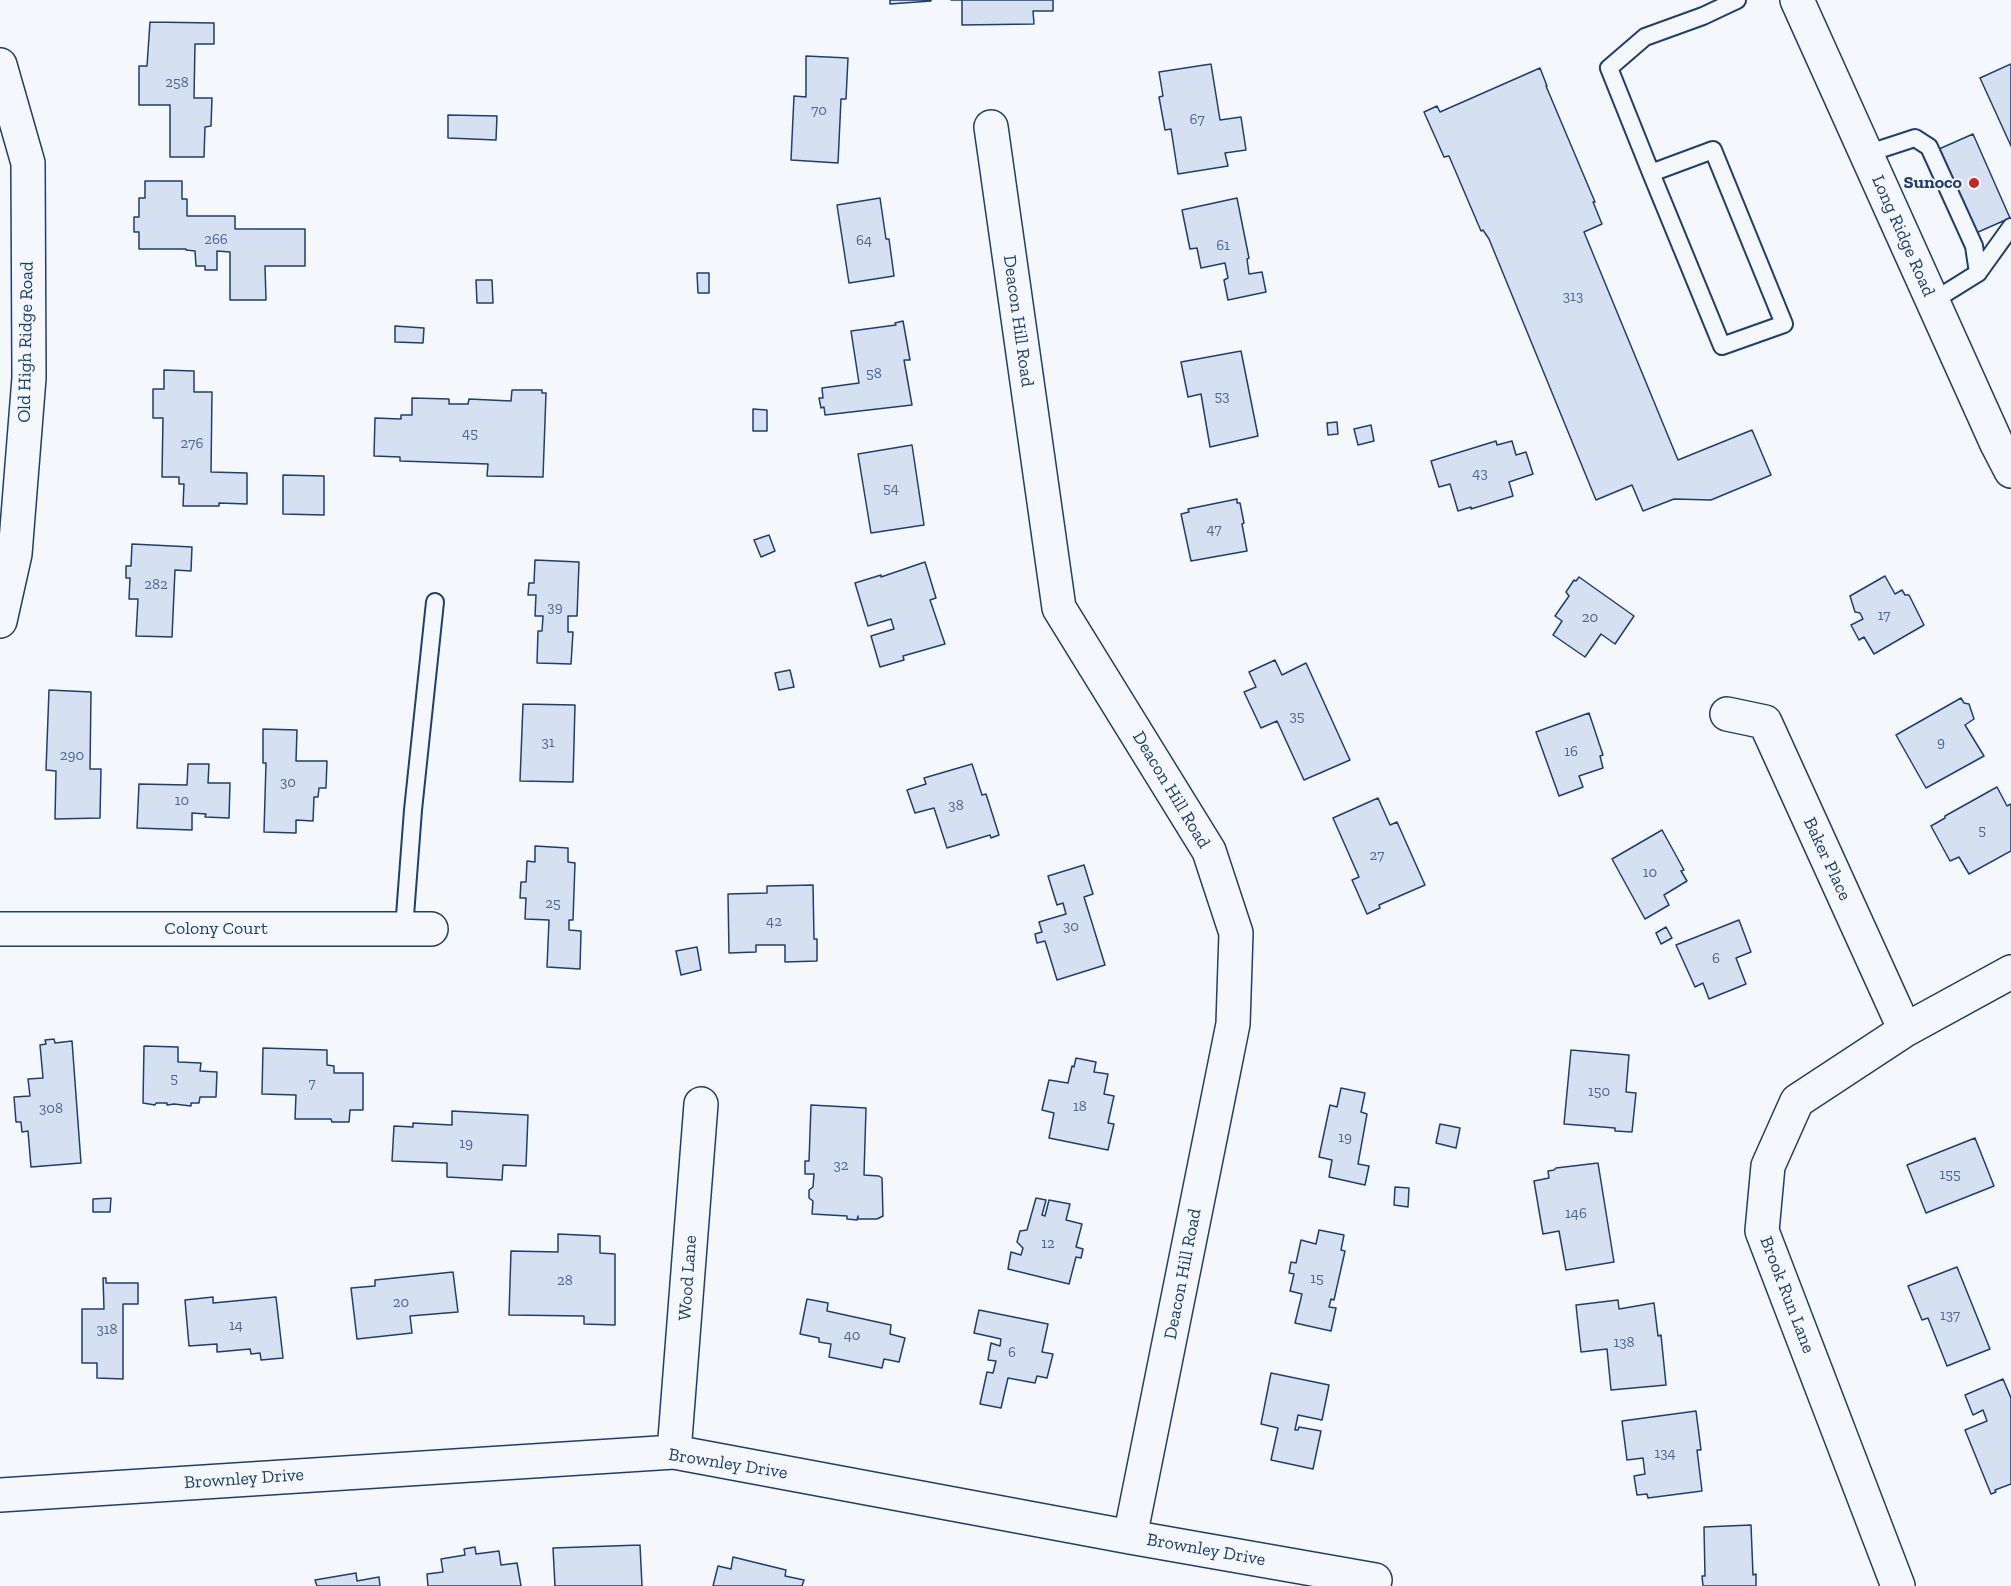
<!DOCTYPE html>
<html>
<head>
<meta charset="utf-8">
<style>
	body { margin:0 }
	canvas { display:block; background:#f4f7fb }
</style>
</head>
<body>
<canvas width="2011" height="1586"></canvas>
<script>
const c = document.querySelector('canvas').getContext('2d');
c.lineJoin = 'round';
function paint(path, color) {
  c.fillStyle = color;
  c.fill(path, 'evenodd');
}
function poly(rows) {
  const path = new Path2D();
  for (const r of rows) {
    path.moveTo(r[0], r[1]);
    for (let i = 2; i < r.length; i += 2) path.lineTo(r[i], r[i + 1]);
  }
  return path;
}
function stroke(path, color, width, dash) {
  c.strokeStyle = color;
  c.lineWidth = width;
  c.lineCap = dash ? 'butt' : 'round';
  c.setLineDash(dash || []);
  c.stroke(path);
}
function write(font, color, halo, rows, align = 'center') {
  c.font = font + ' "Zilla Slab",serif';
  c.lineWidth = 4.5;
  c.setLineDash([]);
  c.textBaseline = 'middle';
  c.strokeStyle = halo;
  c.fillStyle = color;
  for (const [text, x, y, turn = 0] of rows) {
    c.save();
    c.translate(x, y);
    c.rotate((+turn || 0) * Math.PI / 180);
    c.textAlign = isNaN(turn) ? turn : align;
    if (halo) c.strokeText(text, 0, 0);
    c.fillText(text, 0, 0);
    c.restore();
  }
}
const building = poly([
	[890,0,931,0,931,1,890,4,890,0],
	[951,0,1053,0,1053,11,1033,11,1034,24,962,25,962,0,951,0],
	[150,22,214,23,214,44,195,44,194,98,212,98,211,126,205,127,204,157,170,157,170,105,139,105,139,66,147,66,150,22],
	[806,56,848,58,846,99,841,99,838,163,791,160,794,96,806,97,806,56],
	[1211,64,1220,120,1241,117,1246,150,1225,153,1228,166,1178,174,1171,129,1165,130,1159,97,1163,96,1159,72,1211,64],
	[2011,64,2011,146,1980,78,2011,64],
	[1540,68,1547,86,1546,86,1595,202,1593,202,1602,224,1584,232,1678,460,1752,430,1771,475,1711,500,1674,499,1643,511,1632,485,1596,500,1489,239,1483,230,1481,231,1449,156,1444,157,1424,112,1437,106,1440,112,1540,68],
	[448,115,497,116,496,140,448,138,448,115],
	[1973,134,2010,218,1976,233,1939,149,1973,134],
	[145,181,182,181,182,199,187,199,187,216,235,216,235,229,305,229,305,266,265,266,266,300,230,300,230,252,217,251,217,270,205,270,205,266,196,266,195,251,186,250,186,249,139,249,139,232,134,232,134,217,139,217,139,198,145,198,145,181],
	[880,198,886,239,889,239,894,276,849,283,837,205,880,198],
	[1237,198,1249,258,1247,259,1249,274,1262,272,1266,292,1228,300,1224,280,1228,278,1225,263,1201,268,1197,248,1190,249,1182,210,1237,198],
	[697,273,709,273,709,293,698,293,697,273],
	[476,280,492,280,493,303,477,303,476,280],
	[903,321,910,360,904,360,912,405,825,415,824,407,821,408,819,398,823,398,822,388,859,383,851,331,896,325,895,323,903,321],
	[395,326,424,328,423,343,395,342,395,326],
	[1241,351,1258,436,1210,447,1201,394,1188,397,1181,362,1241,351],
	[164,370,194,371,194,392,212,392,211,472,247,473,247,504,219,503,219,506,183,506,184,484,179,484,179,477,162,477,163,418,153,418,153,389,164,389,164,370],
	[512,390,542,390,542,393,546,393,543,477,487,476,488,464,400,461,400,457,374,456,375,418,401,419,401,415,412,415,412,398,449,399,449,404,468,404,469,399,511,401,512,390],
	[753,409,767,410,767,431,753,431,753,409],
	[1337,422,1338,434,1328,435,1327,423,1337,422],
	[1371,425,1374,441,1358,445,1354,429,1371,425],
	[1496,441,1497,445,1512,441,1516,455,1526,452,1533,474,1509,482,1513,496,1471,509,1471,507,1458,511,1450,484,1439,487,1431,461,1496,441],
	[912,445,924,525,871,533,858,454,912,445],
	[283,475,324,476,324,515,283,514,283,475],
	[1237,499,1237,503,1240,503,1244,523,1242,524,1247,551,1191,561,1181,514,1189,512,1188,509,1237,499],
	[769,535,775,551,761,557,754,540,769,535],
	[132,544,192,547,191,571,175,570,172,637,136,636,138,599,129,599,130,578,126,578,126,566,131,566,132,544],
	[535,560,579,562,577,616,568,616,568,632,573,632,571,664,537,663,538,631,542,631,543,616,535,616,536,595,528,595,529,583,534,583,535,560],
	[925,562,936,598,930,600,945,644,903,656,904,660,880,667,871,636,894,629,891,619,868,626,855,583,881,575,881,577,925,562],
	[1885,576,1895,594,1902,590,1905,595,1909,595,1924,625,1874,654,1864,637,1859,640,1851,625,1863,619,1860,613,1855,612,1850,596,1885,576],
	[1579,577,1634,616,1615,644,1601,634,1585,657,1553,635,1562,621,1555,616,1569,596,1566,592,1574,580,1576,581,1579,577],
	[1275,660,1282,675,1306,663,1350,760,1304,780,1277,721,1261,728,1244,692,1256,687,1249,672,1275,660],
	[790,670,794,687,779,690,775,673,790,670],
	[49,690,91,692,90,769,101,769,100,818,55,819,56,771,46,770,49,690],
	[1961,698,1964,703,1969,704,1974,719,1965,725,1984,756,1926,788,1896,735,1961,698],
	[523,704,575,705,573,782,520,781,523,704],
	[1589,713,1603,755,1600,756,1603,768,1579,776,1583,787,1559,796,1536,732,1589,713],
	[263,729,297,730,296,761,327,761,326,788,319,788,318,797,314,797,313,821,296,820,296,833,264,832,266,763,263,763,263,729],
	[188,764,209,764,208,783,230,783,229,818,205,817,206,814,192,813,192,830,137,828,139,784,187,785,188,764],
	[972,764,982,795,986,794,999,835,991,838,990,835,947,848,934,808,915,813,907,790,926,784,924,778,972,764],
	[1997,787,2007,806,2011,804,2011,851,1969,874,1959,857,1950,861,1931,826,1945,818,1945,816,1997,787],
	[1378,798,1390,825,1397,822,1425,885,1379,905,1380,908,1367,914,1352,880,1359,877,1333,818,1378,798],
	[1662,830,1684,870,1681,871,1687,881,1664,895,1669,905,1645,919,1612,859,1662,830],
	[535,846,568,848,568,862,575,863,573,920,569,920,569,930,581,931,580,969,547,967,549,920,525,919,526,898,520,898,521,882,526,882,527,861,535,862,535,846],
	[1084,865,1093,894,1084,897,1105,965,1057,980,1045,941,1037,943,1035,934,1042,932,1039,922,1066,914,1063,903,1057,905,1048,876,1084,865],
	[813,885,814,939,817,939,817,961,785,962,785,945,756,945,756,952,729,953,728,894,767,893,767,886,813,885],
	[1739,920,1751,952,1736,958,1746,984,1709,999,1703,983,1695,987,1676,945,1739,920],
	[1666,927,1672,938,1661,944,1656,933,1666,927],
	[697,947,701,970,681,975,676,951,697,947],
	[54,1039,55,1043,72,1041,81,1163,31,1167,28,1131,22,1132,21,1122,16,1122,14,1097,30,1096,28,1079,43,1078,40,1045,46,1044,45,1040,54,1039],
	[144,1046,178,1047,178,1062,201,1063,200,1071,217,1072,216,1097,200,1097,199,1103,191,1103,191,1106,174,1104,167,1105,167,1103,156,1103,155,1105,143,1103,144,1046],
	[263,1048,327,1050,327,1065,334,1066,334,1073,363,1073,363,1110,350,1110,349,1122,332,1122,331,1119,295,1119,296,1095,262,1094,263,1048],
	[1571,1050,1629,1055,1626,1092,1636,1093,1632,1132,1615,1131,1615,1128,1564,1124,1571,1050],
	[1076,1058,1096,1062,1094,1072,1108,1074,1104,1094,1114,1096,1108,1123,1114,1124,1108,1150,1049,1138,1054,1113,1042,1110,1049,1080,1068,1083,1072,1066,1074,1067,1076,1058],
	[1341,1088,1365,1093,1361,1112,1367,1114,1358,1164,1369,1166,1365,1185,1329,1177,1332,1160,1319,1157,1330,1105,1337,1107,1341,1088],
	[811,1105,866,1108,864,1175,879,1176,882,1178,883,1216,877,1219,858,1219,858,1216,857,1220,847,1219,847,1216,812,1214,813,1201,809,1198,809,1190,813,1187,814,1174,805,1174,805,1161,809,1161,811,1105],
	[452,1111,528,1115,526,1166,503,1165,502,1180,447,1177,447,1163,392,1161,394,1126,413,1127,413,1123,452,1125,452,1111],
	[1440,1124,1460,1128,1456,1148,1436,1143,1440,1124],
	[1975,1138,1994,1186,1926,1213,1907,1165,1975,1138],
	[1598,1163,1614,1262,1566,1270,1559,1231,1543,1234,1534,1181,1549,1178,1548,1171,1554,1170,1556,1168,1598,1163],
	[1395,1187,1409,1188,1408,1207,1394,1205,1395,1187],
	[111,1198,110,1212,93,1212,93,1199,111,1198],
	[1036,1198,1046,1200,1042,1215,1045,1216,1049,1200,1070,1204,1066,1220,1082,1224,1076,1247,1083,1249,1081,1258,1076,1257,1069,1284,1008,1269,1011,1252,1021,1255,1023,1248,1017,1242,1020,1231,1027,1230,1036,1198],
	[1319,1230,1344,1235,1341,1250,1345,1251,1334,1300,1331,1299,1329,1307,1336,1308,1331,1331,1295,1323,1302,1294,1290,1291,1294,1274,1289,1273,1291,1262,1296,1263,1301,1240,1316,1244,1319,1230],
	[558,1234,600,1236,600,1253,615,1254,615,1325,584,1324,584,1316,509,1315,511,1251,558,1252,558,1234],
	[1957,1267,1990,1349,1947,1366,1928,1318,1922,1320,1908,1286,1957,1267],
	[453,1272,458,1312,410,1316,412,1333,357,1339,351,1288,375,1286,375,1280,453,1272],
	[103,1278,106,1278,106,1283,138,1283,138,1304,123,1304,123,1379,97,1378,97,1363,82,1363,82,1309,104,1309,103,1278],
	[213,1297,213,1303,276,1297,283,1358,261,1360,260,1353,251,1354,250,1349,217,1352,217,1344,189,1346,185,1300,213,1297],
	[807,1299,828,1303,827,1311,891,1325,890,1334,905,1338,899,1362,884,1359,882,1368,829,1357,831,1344,819,1342,819,1338,800,1334,807,1299],
	[1618,1300,1619,1309,1654,1303,1658,1336,1661,1335,1666,1385,1611,1390,1607,1349,1581,1352,1576,1305,1618,1300],
	[979,1310,1048,1324,1042,1352,1053,1354,1047,1378,1037,1376,1035,1383,1008,1378,1001,1408,980,1404,987,1372,993,1373,996,1361,988,1360,991,1343,1000,1346,1001,1339,974,1333,979,1310],
	[1271,1373,1329,1385,1322,1420,1298,1415,1295,1430,1298,1430,1299,1427,1321,1431,1313,1469,1271,1460,1278,1428,1261,1424,1271,1373],
	[2003,1379,2011,1398,2011,1484,1995,1490,1996,1492,1991,1494,1965,1430,1987,1421,1983,1410,1973,1415,1965,1395,2003,1379],
	[1696,1411,1701,1450,1697,1450,1702,1491,1648,1498,1647,1494,1637,1495,1634,1476,1645,1474,1643,1458,1627,1460,1622,1421,1696,1411],
	[1751,1525,1753,1575,1756,1574,1756,1586,1703,1586,1702,1576,1705,1576,1704,1527,1751,1525],
	[640,1545,642,1586,555,1586,553,1548,640,1545],
	[475,1547,476,1554,499,1551,501,1565,517,1563,521,1586,428,1586,427,1574,443,1572,441,1559,465,1555,464,1549,475,1547],
	[733,1557,786,1570,785,1576,804,1580,802,1586,713,1586,718,1566,731,1569,733,1557],
	[356,1573,357,1581,379,1577,380,1586,317,1586,315,1580,356,1573]
]);
const lane = poly([
	[1866,154,1915,138,1929,147,1974,246,1978,273,1933,301],
	[1651,173,1713,150,1784,324,1722,346,1651,173,1609,68,1645,37,1703,16,1737,0],
	[1978,273,2011,227],
	[404,929,413,810,435,602]
]);
const street = poly([
	[0,65,28,163,29,378,15,554,0,621],
	[991,127,1059,608,1209,851,1236,933,1233,1024,1130,1537],
	[1727,714,1765,722,1905,1030],
	[0,929,431,929],
	[674,1452,701,1104],
	[0,1495,674,1452,1130,1537,1375,1580],
	[1898,1586,1762,1231,1768,1166,1797,1101,1905,1030,2011,972]
]);
const primary = poly([
	[1797,0,1997,444,2011,471]
]);
const markers = [
	[1974,183,6,"#c62828"]
];
const numberNames = [
	["258",177,83],
	["70",819,111],
	["67",1197,120],
	["266",216,240],
	["64",864,241],
	["61",1223,246],
	["313",1573,297],
	["58",874,374],
	["53",1222,397],
	["45",470,434],
	["276",192,444],
	["43",1480,474],
	["54",891,489],
	["47",1214,530],
	["282",156,585],
	["39",555,608],
	["17",1884,616],
	["20",1590,618],
	["35",1297,717],
	["31",548,743],
	["9",1941,743],
	["16",1571,752],
	["290",72,756],
	["30",288,783],
	["10",182,801],
	["38",956,806],
	["5",1982,831],
	["27",1377,856],
	["10",1650,873],
	["25",553,904],
	["42",774,922],
	["30",1071,927],
	["6",1716,959],
	["5",174,1079],
	["7",312,1084],
	["150",1599,1092],
	["18",1080,1107],
	["308",51,1109],
	["19",1345,1138],
	["19",466,1144],
	["32",841,1166],
	["155",1950,1175],
	["146",1576,1214],
	["12",1048,1244],
	["15",1317,1279],
	["28",565,1281],
	["20",401,1303],
	["137",1950,1316],
	["14",236,1326],
	["318",107,1330],
	["40",852,1336],
	["138",1624,1343],
	["6",1012,1353],
	["134",1665,1454]
];
const poiNames = [
	["Sunoco",1962,183]
];
const streetNames = [
	["Long Ridge Road",1903,236,66],
	["Deacon Hill Road",1018,321,82],
	["Old High Ridge Road",26,342,-89],
	["Deacon Hill Road",1171,790,59],
	["Baker Place",1827,859,65],
	["Colony Court",216,929],
	["Deacon Hill Road",1183,1274,-79],
	["Wood Lane",688,1278,-86],
	["Brook Run Lane",1787,1295,69],
	["Brownley Drive",728,1464,9],
	["Brownley Drive",244,1479,-4],
	["Brownley Drive",1206,1550,10]
];
paint(building, '#d5e0f0');
stroke(building, '#1d3f73', 1.5);
stroke(lane, '#1d3f73', 20);
stroke(street, '#1d3f73', 36);
stroke(primary, '#1d3f73', 36);
stroke(lane, '#f4f7fb', 16);
stroke(street, '#f4f7fb', 33);
stroke(primary, '#f4f7fb', 33);
for (const [x, y, r, color] of markers) {
  const dot = new Path2D();
  dot.arc(x, y, r, 0, 2 * Math.PI);
  c.fillStyle = color;
  c.fill(dot);
  stroke(dot, '#f4f7fb', 2);
}
write('15px', '#4b6792', null, numberNames);
write('bold 18px', '#1d3f73', '#f4f7fb', poiNames, 'right');
write('18px', '#1d3f73', '#f4f7fb', streetNames);
</script>
</body>
</html>
